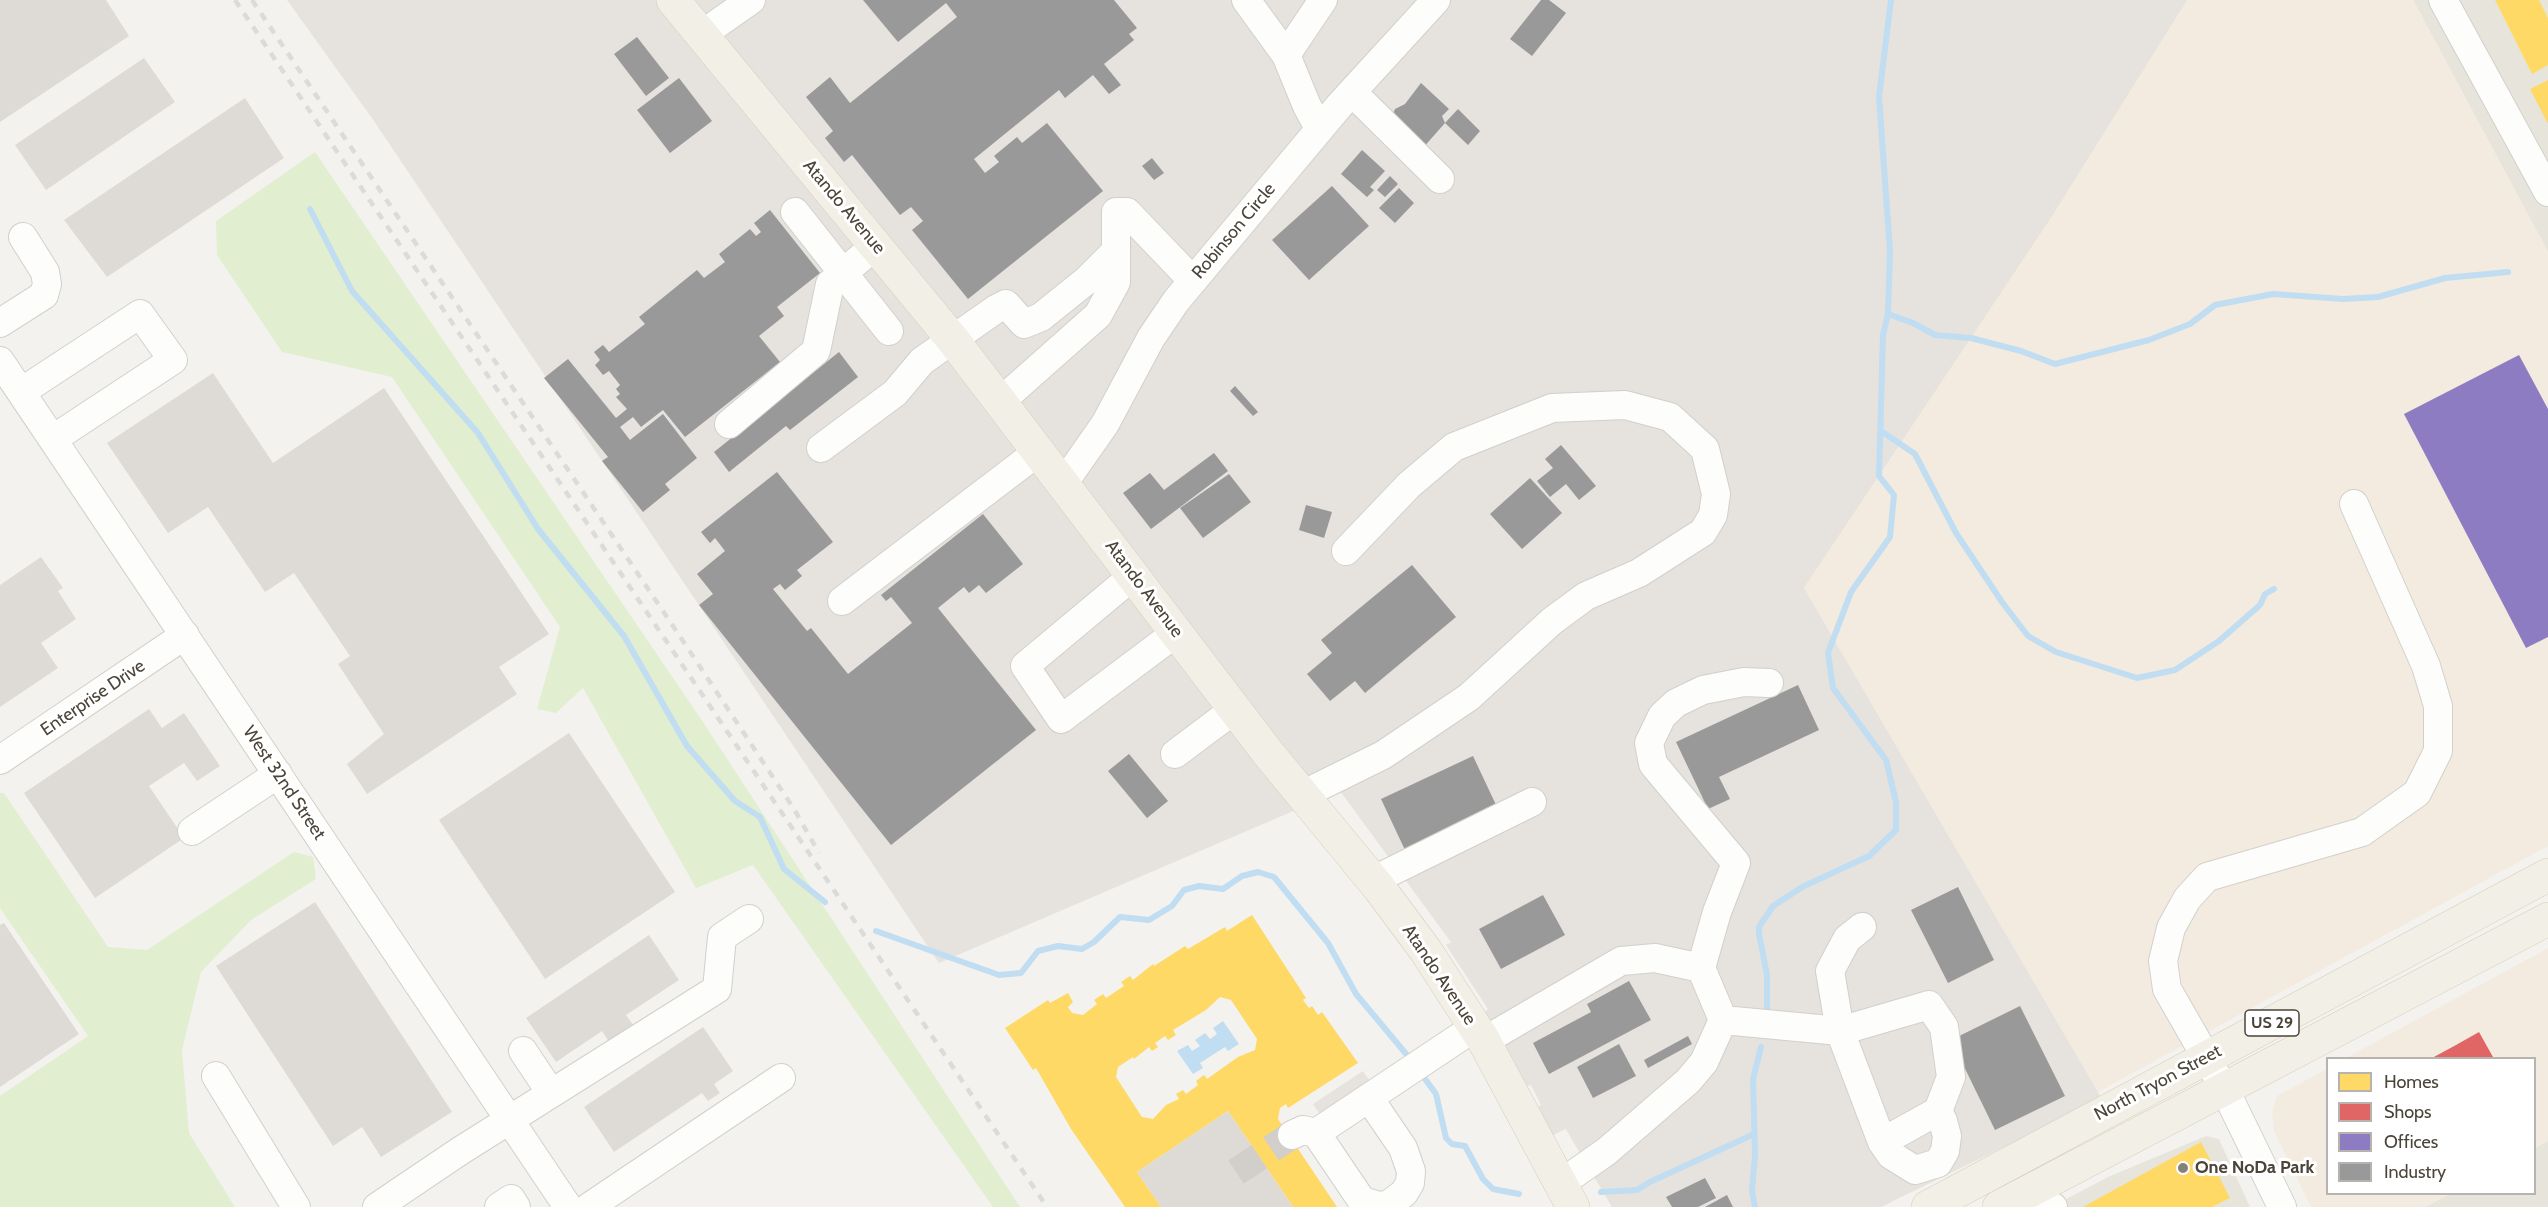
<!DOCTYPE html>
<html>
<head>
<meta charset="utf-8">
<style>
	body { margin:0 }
	#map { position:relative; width:2548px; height:1207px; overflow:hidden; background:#f4f2ee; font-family:Cabin,sans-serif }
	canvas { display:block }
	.legend { position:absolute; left:2326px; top:1057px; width:210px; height:138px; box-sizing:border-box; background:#fff; border:2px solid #b7b4b0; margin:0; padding:8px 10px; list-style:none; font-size:18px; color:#4b4439 }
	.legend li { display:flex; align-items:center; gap:12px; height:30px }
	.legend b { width:30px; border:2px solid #b7b4b0 }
</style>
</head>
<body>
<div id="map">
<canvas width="2548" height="1207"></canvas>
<ul class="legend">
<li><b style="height:16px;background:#ffd966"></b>Homes</li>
<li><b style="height:16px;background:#e06666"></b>Shops</li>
<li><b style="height:16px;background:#8e7cc3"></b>Offices</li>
<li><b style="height:16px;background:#999"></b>Industry</li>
</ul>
</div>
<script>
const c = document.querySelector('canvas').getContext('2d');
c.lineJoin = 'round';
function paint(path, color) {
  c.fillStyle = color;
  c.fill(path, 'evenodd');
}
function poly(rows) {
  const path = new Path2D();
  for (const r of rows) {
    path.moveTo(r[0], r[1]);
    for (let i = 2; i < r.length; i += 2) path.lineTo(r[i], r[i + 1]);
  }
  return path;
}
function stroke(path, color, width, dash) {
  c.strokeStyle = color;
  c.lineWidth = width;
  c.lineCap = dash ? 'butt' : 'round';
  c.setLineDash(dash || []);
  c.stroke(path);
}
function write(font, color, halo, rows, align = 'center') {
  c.font = font + ' Cabin,sans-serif';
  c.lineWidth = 6;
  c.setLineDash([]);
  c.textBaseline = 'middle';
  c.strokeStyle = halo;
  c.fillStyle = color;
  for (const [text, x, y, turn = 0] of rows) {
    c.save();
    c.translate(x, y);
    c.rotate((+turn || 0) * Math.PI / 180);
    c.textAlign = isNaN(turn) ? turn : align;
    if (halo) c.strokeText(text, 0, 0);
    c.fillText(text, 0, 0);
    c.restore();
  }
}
const residential = poly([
	[2413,0,2548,0,2548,252],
	[2206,1136,2219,1139,2250,1207,2051,1207,2108,1177],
	[2548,1141,2548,1207,2425,1207,2450,1194,2534,1194,2535,1148]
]);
const commercial = poly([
	[2186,0,2413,0,2548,252,2548,846,2098,1092,1804,588,2049,221],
	[2548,948,2548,1141,2535,1148,2534,1058,2346,1058],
	[2327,1069,2328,1194,2450,1194,2425,1207,2311,1207,2274,1131,2272,1112,2277,1096]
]);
const industrial = poly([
	[287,0,2187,0,2049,221,1804,588,2102,1099,1881,1207,1612,1207,1470,968,1340,791,939,963,374,121]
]);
const green = poly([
	[315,152,703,722,1020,1207,993,1207,753,865,696,888,583,688,556,713,537,709,560,627,392,377,282,352,217,255,216,221],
	[0,793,4,793,108,947,147,950,294,852,313,857,316,879,251,920,201,972,182,1050,189,1133,235,1207,0,1207,0,1096,88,1036,0,908]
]);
const parking = poly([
	[855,0,863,0,908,56,850,103,830,78,809,95,779,58],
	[797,189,918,343,911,349,977,445,858,545,847,549,837,548,768,456,893,364,770,210],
	[1160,371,1206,425,1150,470,1124,437],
	[1180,507,1209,546,1165,580,1135,544],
	[827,547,897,635,848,674,812,628,807,631,773,589,780,584,785,590,802,576,797,570],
	[1106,586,1170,670,1148,677,1055,754,990,672,1096,587],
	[1167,715,1213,771,1179,799,1133,743],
	[1475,929,1497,973,1559,940,1563,947,1590,931,1601,951,1611,946,1629,981,1587,1003,1591,1012,1533,1043,1550,1074,1572,1063,1599,1111,1552,1136,1538,1107,1541,1105,1531,1085,1525,1087,1485,1012,1488,1009,1446,945],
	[1363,1071,1385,1103,1335,1137,1313,1104]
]);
const water = poly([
	[1223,1021,1239,1044,1228,1051,1225,1047,1200,1063,1203,1068,1193,1074,1177,1051,1188,1045,1192,1051,1200,1046,1195,1040,1205,1033,1210,1039,1217,1034,1213,1028]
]);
const homes = poly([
	[2495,0,2539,0,2548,18,2548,65,2532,74],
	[2548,80,2548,124,2530,89],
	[1252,915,1306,998,1303,1000,1309,1008,1312,1006,1318,1015,1322,1012,1358,1063,1288,1108,1286,1104,1280,1108,1278,1119,1337,1207,1293,1207,1228,1111,1137,1172,1161,1207,1125,1207,1071,1129,1036,1068,1033,1070,1005,1028,1048,1000,1050,1003,1068,993,1073,1002,1068,1007,1072,1013,1083,1015,1097,1004,1094,1000,1103,994,1106,998,1124,986,1121,982,1130,976,1133,980,1153,964,1154,966,1185,946,1188,949,1225,927,1227,931],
	[1220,997,1231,1000,1257,1039,1255,1050,1238,1057,1207,1079,1204,1075,1196,1081,1198,1085,1186,1094,1183,1090,1176,1094,1179,1099,1166,1105,1153,1119,1142,1117,1116,1077,1118,1067,1133,1057,1134,1059,1149,1047,1152,1051,1158,1047,1155,1043,1165,1036,1168,1040,1176,1035,1173,1030,1206,1010],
	[2201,1142,2230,1198,2212,1207,2083,1207]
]);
const shops = poly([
	[2479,1032,2493,1057,2432,1058,2456,1045]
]);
const offices = poly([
	[2519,355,2548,409,2548,637,2526,648,2404,414]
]);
const industry = poly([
	[863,0,1114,0,1137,28,1129,34,1134,40,1104,64,1121,85,1109,94,1093,75,1065,98,1059,90,974,159,985,173,999,162,994,156,1017,137,1022,143,1047,123,1103,191,968,299,912,230,923,221,911,207,900,215,852,155,844,162,825,138,833,131,806,97,830,77,850,103,957,17,946,3,898,42],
	[1541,0,1549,0,1566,13,1532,56,1510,39],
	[637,37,669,78,646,96,614,54],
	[679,78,712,121,670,153,637,110],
	[1421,83,1449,109,1442,116,1445,123,1458,109,1480,131,1468,145,1445,123,1422,149,1391,119,1395,109,1405,104],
	[1362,150,1385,171,1370,187,1374,190,1367,197,1341,174],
	[1152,158,1164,173,1154,180,1142,166],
	[1390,176,1398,184,1385,197,1377,190],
	[1332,186,1369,226,1309,280,1272,240],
	[1399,188,1414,203,1395,223,1379,208],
	[770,210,820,273,777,307,784,316,759,336,780,362,685,437,663,410,641,427,633,417,620,427,630,440,663,414,697,458,665,484,670,490,643,512,602,461,608,457,544,378,568,359,616,418,627,409,616,397,620,394,616,389,620,385,609,371,603,375,595,365,600,360,594,352,603,345,609,352,645,324,639,317,697,270,704,278,725,262,719,254,750,229,756,236,761,232,754,223],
	[839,352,858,377,790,430,786,426,729,472,714,452],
	[1235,386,1258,412,1253,416,1230,391],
	[1561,445,1596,486,1579,500,1566,484,1550,497,1537,481,1553,468,1545,459],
	[1214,453,1228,471,1151,529,1123,493,1150,473,1164,490],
	[777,472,833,542,797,570,802,576,785,590,780,584,773,589,807,631,811,628,848,674,912,623,891,597,886,601,881,595,983,514,1023,564,986,593,979,585,969,593,964,587,938,608,1036,730,891,845,699,605,713,594,697,574,725,551,715,538,710,543,701,532],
	[1229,474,1251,502,1203,538,1180,508],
	[1530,478,1562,513,1522,549,1490,514],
	[1306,505,1332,512,1324,538,1299,530],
	[1412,565,1456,617,1365,693,1355,681,1330,701,1307,674,1332,653,1321,640],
	[1798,685,1819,730,1719,777,1730,799,1708,809,1676,742],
	[1129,754,1168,801,1147,818,1108,771],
	[1473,756,1497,807,1405,850,1381,799],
	[1958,887,1994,960,1948,983,1911,910],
	[1543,895,1565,935,1501,969,1479,929],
	[1629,981,1651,1020,1549,1074,1533,1043,1591,1012,1587,1004],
	[2020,1006,2065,1096,1995,1130,1951,1040],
	[1688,1036,1692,1044,1648,1068,1644,1060],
	[1619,1044,1636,1076,1593,1098,1577,1067],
	[1705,1178,1716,1198,1698,1207,1672,1207,1666,1197],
	[1727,1195,1733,1207,1705,1207]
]);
const stream = poly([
	[310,209,352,291,478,433,538,529,624,636,687,746,735,801,760,817,784,869,825,902],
	[1888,314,1913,323,1935,335,1971,338,2021,351,2055,364,2149,340,2190,324,2215,305,2273,294,2343,299,2378,297,2445,278,2508,272],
	[1881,431,1915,454,1956,533,2002,602,2028,636,2056,652,2137,678,2175,670,2219,641,2260,605,2265,594,2274,589],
	[876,931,999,975,1021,973,1038,951,1058,946,1082,949,1094,942,1120,917,1149,920,1172,906,1184,890,1199,886,1223,889,1242,876,1258,872,1274,877,1328,943,1356,994,1412,1061],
	[1767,1013,1767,975,1759,934,1759,927,1773,906,1804,886,1869,856,1896,830,1896,802,1886,760,1833,688,1828,653,1851,592,1890,537,1894,495,1879,476,1883,335,1888,314,1890,251,1879,97,1891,0],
	[1420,1072,1436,1094,1446,1138,1452,1144,1465,1146,1483,1179,1493,1189,1519,1194],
	[1601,1192,1637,1190,1650,1182,1754,1134],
	[1755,1207,1752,1191,1755,1155,1753,1079,1761,1047]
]);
const building = poly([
	[0,0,106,0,129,36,0,122],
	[144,58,175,102,46,190,15,145],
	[245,98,284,158,107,277,64,220],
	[213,373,273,463,384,388,549,634,499,667,517,694,367,794,347,764,384,734,338,664,350,656,294,573,265,592,208,507,168,533,107,443],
	[41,557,63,588,58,591,76,619,41,643,58,668,0,707,0,585],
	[149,709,162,728,184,713,220,766,197,781,184,763,149,786,184,838,95,898,24,793],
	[569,733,675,892,545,979,439,820],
	[315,902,452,1112,381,1157,362,1127,333,1146,216,966],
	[4,923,79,1034,0,1087,0,925],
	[649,935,679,980,626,1015,634,1026,609,1042,602,1031,556,1062,526,1018],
	[703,1027,733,1071,714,1084,720,1093,708,1101,702,1093,614,1152,584,1107],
	[1228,1111,1293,1207,1161,1207,1137,1172]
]);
const minorTunnel = poly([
	[1236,1172,1292,1135]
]);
const minor = poly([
	[1246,0,1286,55,1307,106,1319,128],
	[2443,0,2548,192],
	[701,35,751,0],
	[1286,55,1323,0],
	[1352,92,1440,179],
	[795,212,889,331],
	[0,323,44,295,47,284,45,272,23,237],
	[0,361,568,1207],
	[21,392,140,314,173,360,53,439],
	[1001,401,1098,315,1116,282,1116,212,1127,212,1193,281],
	[729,424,816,351,830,284,876,245],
	[821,448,895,393,922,361,996,309,1006,304,1024,324,1041,317,1087,280,1116,251],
	[1063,484,1105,424,1151,338,1176,301,1339,106,1436,0],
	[1134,575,1025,666,1061,719,1177,632],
	[842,601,1039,451],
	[1175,754,1235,709],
	[0,760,185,635],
	[1302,795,1383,755,1469,697,1552,621,1586,596,1639,573,1703,532,1713,515,1716,494,1705,449,1670,417,1625,405,1552,408,1454,447,1409,485,1346,551],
	[192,831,278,774],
	[1372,881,1532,802],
	[1862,927,1847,939,1830,971,1840,1031,1929,1005,1944,1027,1951,1077,1938,1111],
	[1723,1020,1701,968,1717,912,1736,863,1653,764,1649,743,1662,716,1676,703,1703,690,1744,682,1769,683],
	[1484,1041,1621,961,1655,958,1701,968],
	[523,1051,551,1093],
	[216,1076,296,1207],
	[1316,1133,1475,1027],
	[1292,1135,1303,1130,1316,1133,1362,1201,1379,1206,1388,1205,1404,1193,1410,1183,1411,1171,1403,1148,1369,1098],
	[1560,1184,1607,1151,1688,1081,1704,1062,1723,1020,1840,1031,1882,1142,1891,1155,1915,1170,1938,1163,1945,1151,1947,1136,1943,1121,1938,1111,1882,1142],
	[2015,1198,2039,1200,2053,1207],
	[377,1207,460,1151,717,989,722,937,749,919],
	[499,1207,511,1199,516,1207],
	[589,1207,781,1078],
	[2282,1207,2225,1090,2167,989,2163,961,2171,928,2187,899,2207,877,2362,832,2417,793,2438,751,2438,706,2426,666,2354,504]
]);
const major = poly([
	[673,0,953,340,1268,753,1380,889,1426,951,1484,1041,1573,1207],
	[1928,1207,2548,875],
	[1999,1207,2548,919]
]);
const rail = poly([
	[235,0,1047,1207],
	[252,0,673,626,794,809,819,853]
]);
const markers = [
	[2183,1168,6,"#868178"]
];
const shields = [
	[2272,1023,54]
];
const shieldNames = [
	["US 29",2272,1023]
];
const streetNames = [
	["Atando Avenue",844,207,50],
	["Robinson Circle",1234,231,-50],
	["Atando Avenue",1144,589,53],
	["Enterprise Drive",93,698,-34],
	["West 32nd Street",284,783,56],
	["Atando Avenue",1439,975,56],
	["North Tryon Street",2158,1083,-28]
];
const poiNames = [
	["One NoDa Park",2195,1168]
];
paint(residential, '#e7e4dc');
paint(commercial, '#f3ebdf');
paint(industrial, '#e6e2de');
paint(green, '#e1eecf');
paint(parking, '#e6e3df');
paint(water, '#c0ddf1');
paint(homes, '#ffd966');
paint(shops, '#e06666');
paint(offices, '#8e7cc3');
paint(industry, '#999');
stroke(stream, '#c0ddf1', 6);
paint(building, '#dedbd6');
stroke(minorTunnel, '#d2cfca', 28, [28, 14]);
stroke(minor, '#d2d0cb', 30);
stroke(major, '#d6cebb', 34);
stroke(minor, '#fdfdfc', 28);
stroke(major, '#f2efe6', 33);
stroke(rail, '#dbdbda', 4.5, [8, 8]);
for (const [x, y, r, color] of markers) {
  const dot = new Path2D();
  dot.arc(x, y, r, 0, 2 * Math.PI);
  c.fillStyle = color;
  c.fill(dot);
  stroke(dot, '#fff', 2);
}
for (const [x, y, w] of shields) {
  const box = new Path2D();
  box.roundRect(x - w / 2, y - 13, w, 26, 4.5);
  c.fillStyle = '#fff';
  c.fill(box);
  stroke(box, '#4b4439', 1.5);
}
write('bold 16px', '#4b4439', null, shieldNames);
write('18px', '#4b4439', '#fff', streetNames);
write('bold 18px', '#4b4439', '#fff', poiNames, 'left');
</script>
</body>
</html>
